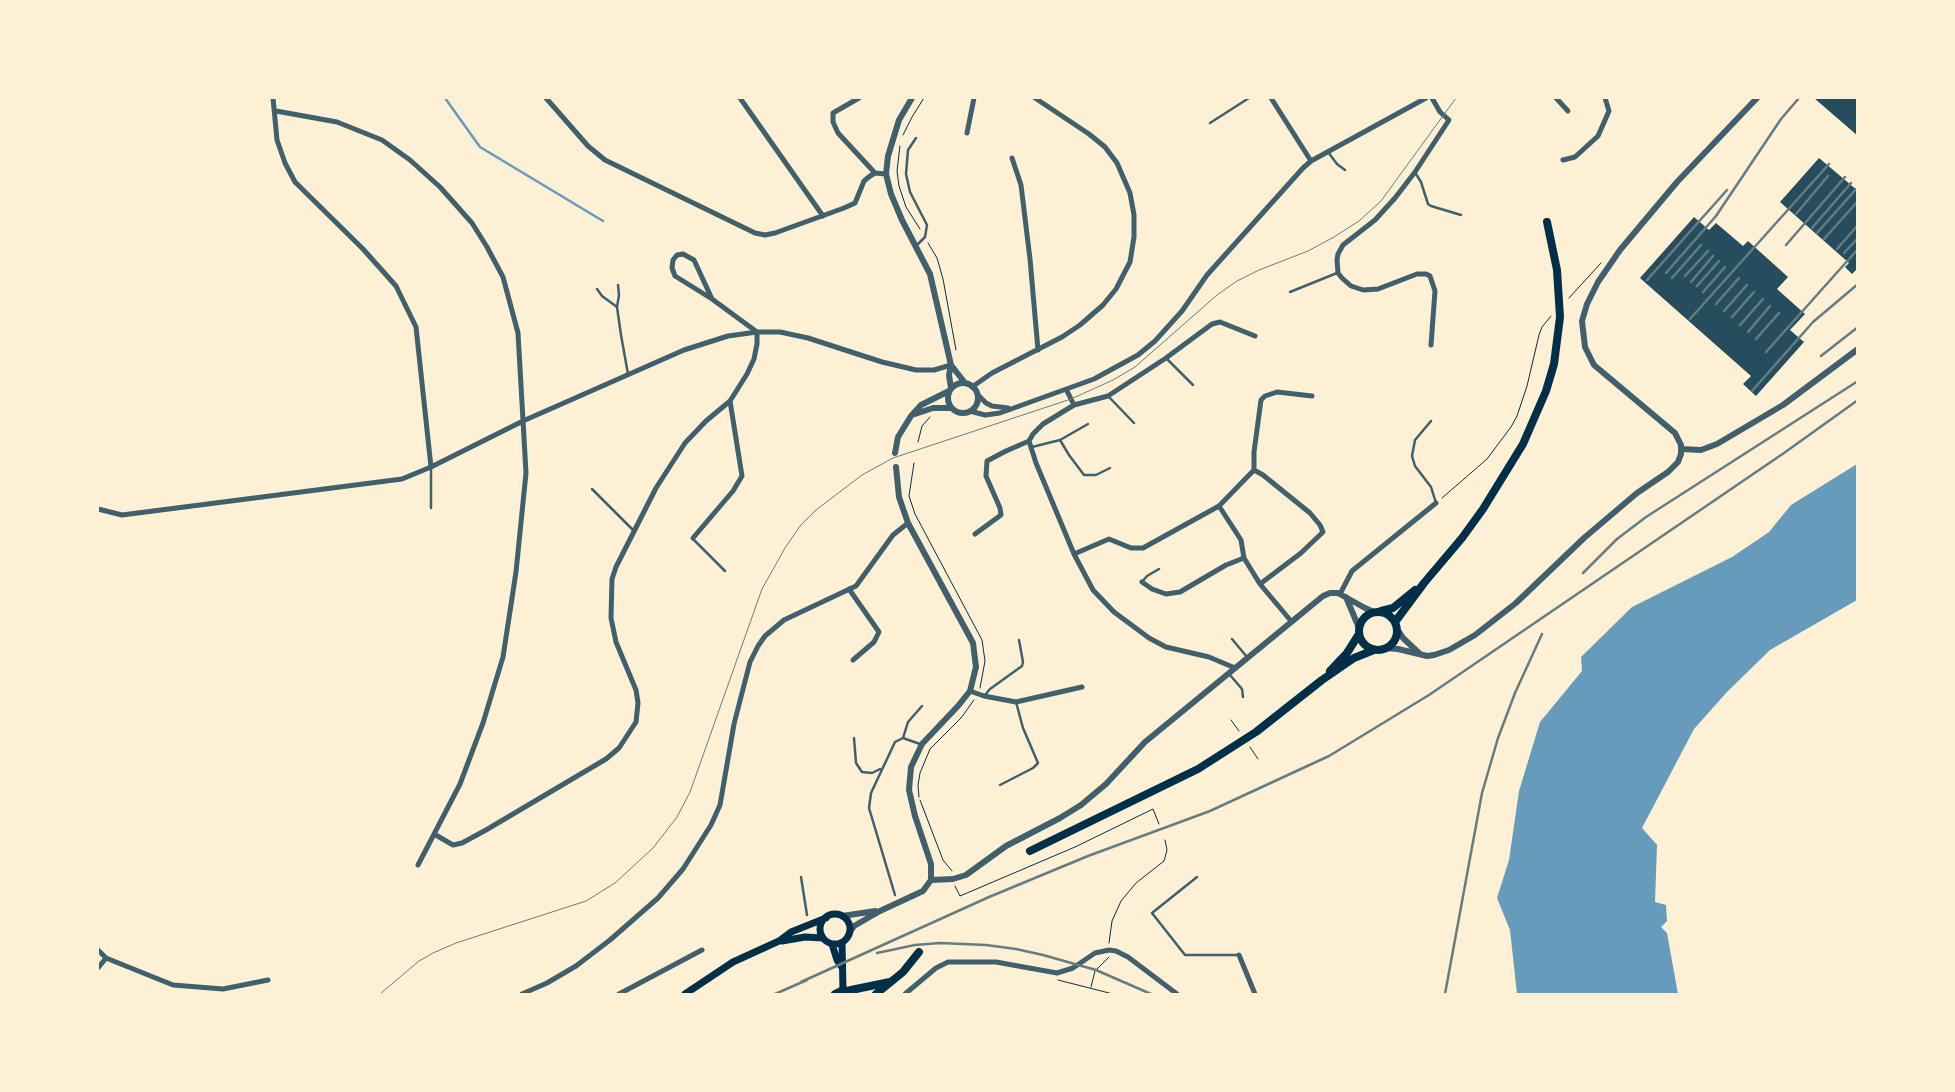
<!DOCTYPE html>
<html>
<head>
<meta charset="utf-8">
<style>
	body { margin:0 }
	#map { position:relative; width:1955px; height:1092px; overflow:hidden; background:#fdf0d5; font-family:Rubik,sans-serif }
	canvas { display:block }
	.frame { position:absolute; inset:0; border:99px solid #fdf0d5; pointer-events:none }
</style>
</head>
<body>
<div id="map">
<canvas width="1955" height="1092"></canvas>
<div class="frame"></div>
</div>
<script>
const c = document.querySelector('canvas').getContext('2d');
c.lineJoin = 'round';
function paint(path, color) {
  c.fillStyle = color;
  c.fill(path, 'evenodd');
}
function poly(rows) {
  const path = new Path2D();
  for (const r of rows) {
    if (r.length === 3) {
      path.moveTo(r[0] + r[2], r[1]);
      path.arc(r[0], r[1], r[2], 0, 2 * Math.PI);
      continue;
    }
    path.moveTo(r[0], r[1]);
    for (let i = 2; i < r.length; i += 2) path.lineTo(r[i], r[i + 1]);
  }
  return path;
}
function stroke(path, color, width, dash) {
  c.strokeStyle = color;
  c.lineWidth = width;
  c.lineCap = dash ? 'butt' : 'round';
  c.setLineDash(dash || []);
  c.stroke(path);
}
const water = poly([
	[1857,464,1857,600,1770,650,1727,692,1694,729,1642,828,1657,845,1655,902,1666,905,1667,921,1661,927,1667,933,1678,994,1517,994,1510,930,1497,898,1509,860,1519,791,1540,722,1582,671,1581,657,1632,607,1732,557,1769,532,1791,505]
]);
const stream = poly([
	[445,98,480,147,603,221]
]);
const building = poly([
	[1814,98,1858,98,1858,136],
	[1819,158,1858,191,1858,268,1852,274,1845,267,1849,263,1780,202],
	[1694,217,1709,230,1716,223,1743,246,1748,241,1788,277,1777,289,1805,314,1790,330,1804,342,1756,396,1743,384,1751,376,1640,278]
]);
const path = poly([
	[903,135,912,117,924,98],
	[900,146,897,171,899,186,906,207,920,229],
	[928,243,937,258,943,279,956,350],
	[1569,298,1601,263],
	[918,442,922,426,930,417],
	[914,463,909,496,915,514,982,640,985,661,980,688],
	[1442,498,1487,459,1511,427,1517,416,1527,386,1539,335,1542,327,1551,316],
	[1231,720,1239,731],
	[1250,747,1258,759],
	[919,797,918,785,920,773,930,749,961,718,974,700],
	[920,800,943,860,952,871],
	[955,886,960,896,1075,847,1153,809,1159,824],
	[1109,943,1112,921,1121,901,1136,883,1164,861,1167,850,1165,840],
	[1058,980,1113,994],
	[1091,987,1095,971,1109,957]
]);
const service = poly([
	[1210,123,1249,98],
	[916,138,908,150,906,174,910,192,927,225,925,237,917,245],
	[1328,152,1337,164,1345,170],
	[1416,174,1421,182,1428,204,1431,206,1461,215],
	[618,285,619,295,617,307,621,335,628,374],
	[597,289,602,296,617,307],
	[1290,292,1337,273],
	[1167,359,1193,385],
	[1109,397,1134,423],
	[1431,421,1415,440,1412,456,1415,466,1431,487,1436,503],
	[1060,440,1069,455,1084,475,1096,475,1110,468],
	[1032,447,1060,440,1088,424],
	[592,489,633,530],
	[431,508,431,467],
	[693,539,725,571],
	[1142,582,1147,576,1159,569],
	[1232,639,1247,657],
	[1230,675,1242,689,1243,697],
	[985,695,990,689,1022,666,1023,662,1019,640],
	[854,738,856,763,862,772,872,773,880,769],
	[903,738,908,722,922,706],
	[1000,785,1033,768,1038,763,1023,728,1016,702],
	[801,877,807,915],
	[1197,877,1152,913,1185,955,1239,955],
	[895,895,869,808,871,793,895,742,903,738,920,744]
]);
const minor = poly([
	[273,98,277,140,285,163,295,182,363,249,396,286,416,327,431,467],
	[546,98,588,146,605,160,755,233,765,235,775,233,844,208,855,203,864,181,870,176,875,173,886,174],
	[740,98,823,216],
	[859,98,833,113,833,122,838,133,875,173],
	[1271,98,1311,161],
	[1556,98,1568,111],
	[276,111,337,122,382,140,410,160,440,187,472,223,487,247,503,277,518,333,526,473,516,572,503,657,483,723,460,784,418,865],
	[967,133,974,98],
	[1012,158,1021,185,1030,259,1038,350],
	[1563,160,1575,157,1598,136,1609,111,1605,98],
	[1431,345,1435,291,1430,276,1426,274,1417,274,1378,289,1363,290,1351,286,1342,278,1338,273,1337,260,1338,254,1343,245,1375,220,1395,198,1415,172,1449,120,1440,112,1432,98],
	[972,387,992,373,1062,337,1080,325,1103,305,1116,289,1130,262,1134,237,1134,215,1130,193,1117,163,1105,147,1089,134,1035,98],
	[1066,389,1074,405,1043,424,1033,434,1029,441,1036,463,1074,554,1093,590,1114,612,1149,638,1166,647,1209,657,1235,668],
	[978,395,986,403,992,406,1008,408],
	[1074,405,1108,396,1166,358,1212,324,1220,322,1255,336],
	[970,411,985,415,1000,413,1094,379,1138,355,1155,341,1182,311,1207,275,1303,168,1311,161,1426,98],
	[1254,470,1263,475,1310,513,1320,525,1323,532,1301,553,1260,584],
	[1219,506,1241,540,1244,558,1260,584,1291,621],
	[98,509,122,515,402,479,431,467,523,421,684,350,728,336,757,332,780,332,808,338,882,362,916,370,934,370,951,365],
	[975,534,1001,515,1000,508,986,476,987,461,1006,451,1029,441],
	[693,538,733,491,742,476,730,401],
	[1074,554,1109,539,1131,548,1143,548,1219,506,1254,470,1254,452,1261,400,1265,396,1277,392,1312,396],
	[1142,582,1152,589,1166,594,1180,592,1226,565,1244,558],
	[849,589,879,632,874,642,853,660],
	[1340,594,1352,571,1436,503],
	[970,691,984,696,1016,702,1082,687],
	[434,834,453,845,462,843,486,830,606,759,619,748,636,722,638,703,636,690,616,642,611,618,612,579,616,567,656,488,685,443,706,421,730,401,747,374,754,359,757,344,757,332,712,299,675,276,672,268,673,260,677,255,683,254,694,260,712,299],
	[98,950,106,958,173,985,223,989,268,980],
	[1239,955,1255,994],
	[98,968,106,958],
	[522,994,547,983,576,966,610,940,658,898,683,869,711,825,720,805,734,724,750,662,758,646,765,636,784,620,856,586,893,535,908,523],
	[619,994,702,950],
	[905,994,936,968,948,962,996,962,1057,973,1073,968,1095,953,1109,950,1116,951,1128,957,1177,994]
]);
const tertiary = poly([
	[912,98,899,120,888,156,886,174,891,194,902,220,930,274,951,365,965,383],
	[951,365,949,375,951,388],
	[963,398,15],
	[915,414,933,408,951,408],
	[1681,449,1701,450,1717,444,1783,405,1858,349],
	[895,453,898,437,911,416,921,405,949,391],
	[1346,597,1359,628],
	[1397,629,1403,638,1420,654],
	[1385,648,1398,649,1427,656,1434,655,1449,650,1475,635,1516,603,1584,538,1637,493,1668,472,1678,462,1681,454,1681,445,1675,433,1594,365,1585,347,1582,321,1587,304,1598,282,1620,250,1677,182,1757,98],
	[931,880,953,879,966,875,1006,846,1060,818,1081,805,1106,784,1145,742,1323,596,1330,593,1338,593,1365,608,1374,612],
	[842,916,876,911],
	[849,933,854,926,880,911,923,891,931,880,931,864,915,816,909,790,911,767,922,744,958,706,970,691,976,667,973,643,908,523,899,497,896,467]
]);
const secondary = poly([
	[835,929,15],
	[782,941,805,937,823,938],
	[842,943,843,990],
	[832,944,837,960,841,966],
	[685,994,733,962,779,941,791,932,826,918]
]);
const trunk = poly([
	[1381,611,1393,608,1415,590],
	[1378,631,19],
	[1395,622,1424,583,1462,538,1483,509,1523,444,1546,391,1554,364,1560,317,1557,270,1547,222],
	[1330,671,1347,653,1359,634],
	[1030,851,1198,769,1256,732,1322,680,1354,658,1374,650],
	[851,990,890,982],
	[835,994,843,990,854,992],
	[876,994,903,972,919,952]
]);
const tram = poly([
	[380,994,419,961,433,953,456,943,586,901,615,883,653,848,677,817,690,792,762,589,785,548,800,526,816,510,862,475,893,458,1071,399,1113,380,1135,367,1217,295,1237,281,1259,270,1308,251,1334,237,1359,221,1381,201,1456,98]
]);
const rail = poly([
	[1796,214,1828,176],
	[1812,228,1851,183],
	[1817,233,1857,188],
	[1824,239,1858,201],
	[1786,245,1845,177],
	[1837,249,1858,225],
	[1844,253,1858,238],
	[1666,273,1716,216,1781,119,1799,98],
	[1685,276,1708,251],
	[1672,278,1701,245],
	[1647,280,1727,190],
	[1691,282,1713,256],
	[1697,286,1719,261],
	[1703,292,1725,267],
	[1716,304,1739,278],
	[1724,311,1747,285],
	[1732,317,1754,292],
	[1690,319,1829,164],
	[1740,325,1763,299],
	[1748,332,1770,306],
	[1756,339,1779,313],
	[1766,352,1858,249],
	[1821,356,1858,327],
	[1752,391,1813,322,1858,284],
	[1583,573,1617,539,1646,517,1858,381],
	[877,953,915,945,940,943,986,945,1016,949,1043,955,1096,970,1151,994],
	[801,982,989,897,1088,856,1210,811,1329,756,1429,695,1784,453,1858,400],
	[775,994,807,980],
	[1445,994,1482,793,1498,738,1515,693,1542,634]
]);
paint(water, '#669bbc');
stroke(stream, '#669bbc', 2.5);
paint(building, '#264d5e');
stroke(path, '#003049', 1);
stroke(service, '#3f606c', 2.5);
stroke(minor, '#3f606c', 5);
stroke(tertiary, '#3f606c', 6);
stroke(secondary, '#003049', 7);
stroke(trunk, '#003049', 8);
stroke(tram, '#657d81', 1);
stroke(rail, '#657d81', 2.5);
</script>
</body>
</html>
